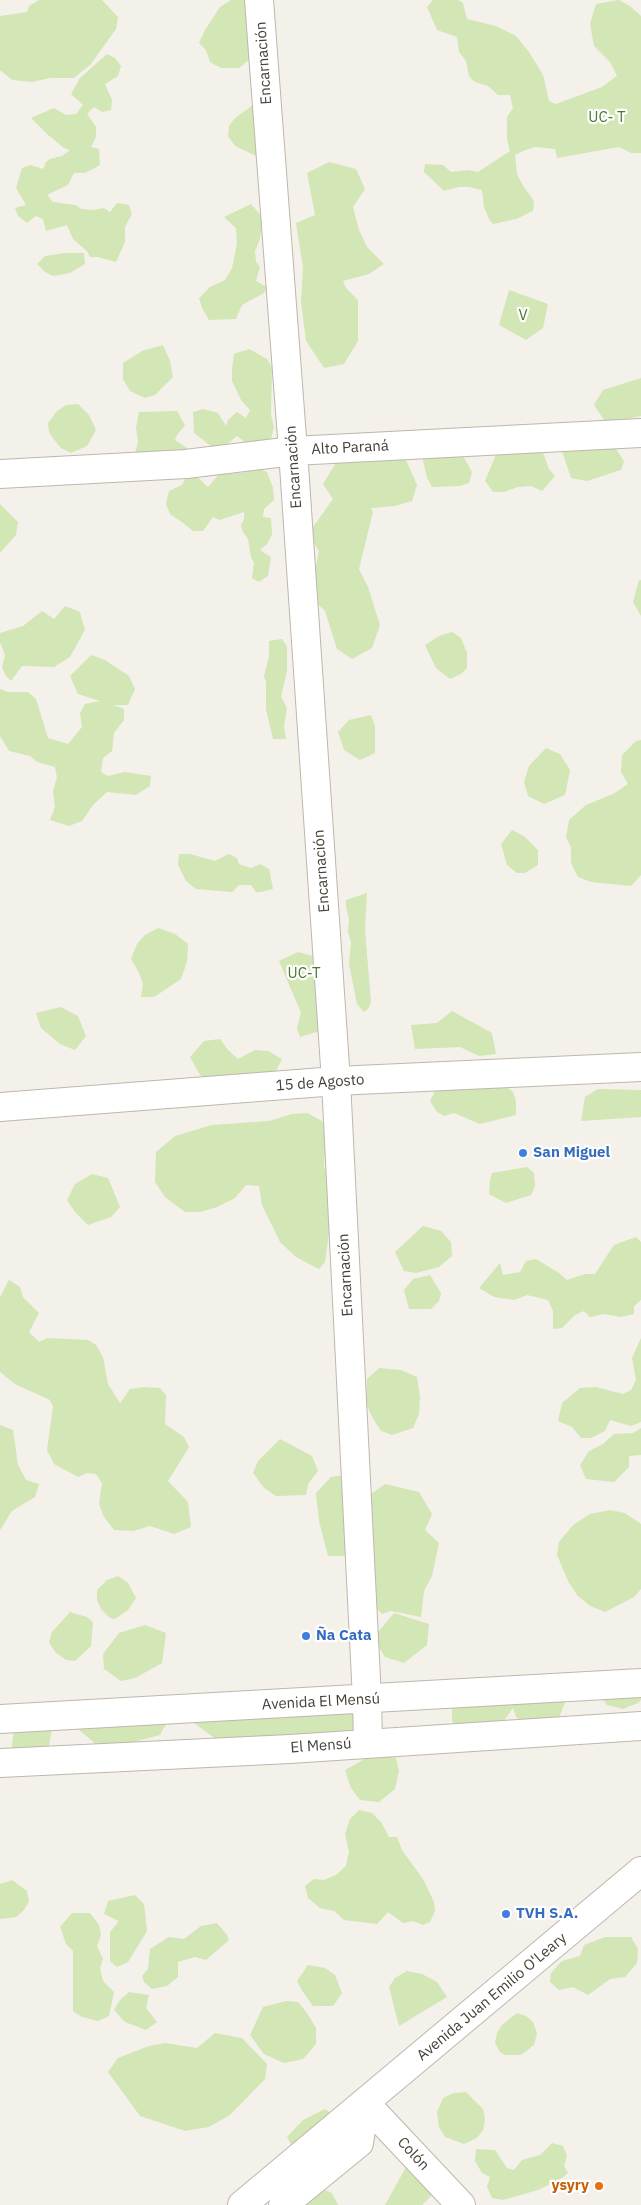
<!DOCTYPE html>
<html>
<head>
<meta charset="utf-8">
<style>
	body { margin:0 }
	canvas { display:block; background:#f4f0ea }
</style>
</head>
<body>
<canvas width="641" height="2205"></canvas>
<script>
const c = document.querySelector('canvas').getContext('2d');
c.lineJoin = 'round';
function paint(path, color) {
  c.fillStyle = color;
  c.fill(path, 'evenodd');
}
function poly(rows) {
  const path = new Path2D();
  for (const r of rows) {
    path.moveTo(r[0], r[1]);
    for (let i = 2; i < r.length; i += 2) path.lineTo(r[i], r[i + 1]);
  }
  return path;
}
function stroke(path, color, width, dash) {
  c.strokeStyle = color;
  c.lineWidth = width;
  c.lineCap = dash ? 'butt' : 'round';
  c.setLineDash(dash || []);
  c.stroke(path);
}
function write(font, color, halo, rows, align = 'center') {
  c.font = font + ' "IBM Plex Sans",sans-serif';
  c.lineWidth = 4.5;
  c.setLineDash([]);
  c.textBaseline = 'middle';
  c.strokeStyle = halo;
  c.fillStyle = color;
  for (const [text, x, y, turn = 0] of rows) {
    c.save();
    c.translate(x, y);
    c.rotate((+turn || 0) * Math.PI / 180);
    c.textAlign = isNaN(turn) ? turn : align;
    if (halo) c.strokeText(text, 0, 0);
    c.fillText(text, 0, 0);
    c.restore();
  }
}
const green = poly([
	[39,0,102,0,118,17,116,29,91,64,74,78,50,78,32,82,12,80,0,70,0,16,27,12,29,6],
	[231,0,268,0,265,47,239,68,221,68,210,62,206,50,199,43,205,30,220,7],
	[433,0,458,0,463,3,467,19,496,26,516,36,529,52,543,75,549,101,556,104,602,87,617,76,610,62,594,46,590,24,596,4,619,0,630,6,641,16,641,153,631,153,619,147,557,158,555,149,535,147,523,151,515,155,517,174,522,184,534,201,533,211,516,219,493,224,489,219,484,207,482,190,469,187,459,187,444,191,424,172,425,164,443,165,451,172,468,170,478,172,510,151,507,139,507,117,513,108,510,95,498,95,488,86,475,82,469,76,466,61,459,52,457,37,437,30,427,7],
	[107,54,115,58,121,66,118,76,105,84,112,100,111,110,102,112,94,107,87,114,96,127,96,137,91,147,99,149,100,165,85,173,74,173,68,185,47,195,53,202,76,205,81,209,93,210,104,208,110,212,117,203,129,205,132,214,125,227,125,242,116,262,98,257,90,257,87,251,73,239,67,225,46,231,43,219,36,216,27,223,18,216,15,208,26,205,16,188,22,168,31,165,43,169,46,162,50,159,62,156,70,150,64,148,47,134,31,118,54,108,66,115,76,114,83,105,71,94,80,78],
	[256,103,270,149,256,156,235,146,228,136,229,126,235,118],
	[329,162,356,169,365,189,353,207,359,230,367,247,384,264,369,274,343,281,346,288,358,300,358,341,344,364,324,368,306,341,301,302,303,268,296,223,315,215,307,173],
	[251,204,263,218,260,239,255,251,256,262,260,267,256,281,267,287,264,293,242,305,236,319,209,320,202,308,199,298,210,287,225,280,232,268,237,244,236,228,224,217],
	[65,253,84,253,85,264,70,273,53,276,45,272,37,264,45,256],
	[509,290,548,304,543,328,526,340,499,325],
	[163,345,170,361,173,377,155,395,145,398,130,391,123,379,123,363,142,351],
	[249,349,267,359,272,367,271,415,274,427,271,439,257,445,246,443,237,436,221,449,216,450,194,433,193,412,203,409,218,413,226,426,228,420,237,412,246,418,250,410,241,400,232,381,232,370,234,354],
	[641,378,641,416,618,421,604,420,594,405,603,390],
	[78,404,89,415,96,430,87,446,71,453,61,448,52,437,49,432,48,423,57,411,66,405],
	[177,411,185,425,177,435,175,440,187,448,187,460,150,463,135,453,138,442,136,428,139,412],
	[612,443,624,461,621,470,587,481,571,478,561,448],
	[500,445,542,450,549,469,555,476,542,491,531,486,518,487,504,492,493,492,485,481],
	[421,451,462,454,472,472,469,483,460,486,432,487,427,478],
	[391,452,406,460,417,485,412,501,395,506,371,508,373,512,359,569,368,587,380,625,372,648,352,659,337,649,325,611,310,596,319,551,308,534,333,499,323,484,341,455],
	[259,469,267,472,273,488,274,500,264,509,263,517,271,518,272,535,267,544,260,550,271,557,268,576,259,582,252,578,254,563,251,557,248,539,243,532,241,525,244,519,244,512,220,520,213,517,203,531,193,531,182,522,170,514,166,504,169,491,182,485,190,470,208,487,219,474,241,473],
	[0,504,18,522,16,535,0,553],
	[639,580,641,580,641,616,633,602],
	[65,606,80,612,85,630,70,657,54,667,22,666,11,681,6,676,2,667,5,655,0,642,0,633,23,626,42,611,54,619],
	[452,632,461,638,467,653,467,668,461,674,450,679,436,668,425,645,439,636],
	[282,639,287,646,287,671,281,697,287,708,284,726,286,739,273,739,266,709,266,682,264,676,269,656,269,641],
	[91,655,105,660,129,676,135,689,128,705,113,705,124,709,124,720,114,733,112,751,103,758,101,772,108,776,125,772,151,776,150,786,136,795,107,792,93,805,82,821,69,826,50,820,55,807,53,791,57,777,55,767,37,762,30,756,9,751,0,736,0,689,8,692,28,692,36,699,48,738,68,744,82,727,80,713,85,704,100,701,78,694,70,676],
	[371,715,375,726,375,753,360,760,344,750,338,732,349,720],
	[641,740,641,875,631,886,591,882,578,877,571,863,571,847,566,838,569,820,586,805,613,794,628,784,621,772,622,755,636,741],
	[546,748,560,754,570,770,565,795,544,804,528,796,524,782,529,766],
	[512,830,524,836,538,850,538,865,525,873,517,873,507,865,501,844],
	[179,854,190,854,215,861,229,854,237,858,239,864,251,868,260,864,269,869,273,889,261,892,256,892,251,885,239,885,232,892,196,889,186,881,178,865],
	[367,893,365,930,371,1002,368,1009,364,1012,357,1004,349,964,351,942,348,932,349,919,346,906,346,900],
	[158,928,175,934,188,944,187,962,181,979,154,997,141,997,143,984,139,973,131,959,137,944,145,935],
	[298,952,320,958,323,1030,300,1037,297,1028,301,1013,279,961],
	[61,1007,78,1016,86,1036,75,1050,60,1044,41,1028,36,1013],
	[452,1011,492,1033,496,1054,479,1056,460,1047,415,1049,411,1025,437,1023],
	[220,1039,228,1050,238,1059,255,1050,268,1051,282,1059,274,1075,213,1084,200,1075,190,1057,204,1041],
	[492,1076,513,1092,516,1101,516,1115,480,1124,454,1113,444,1116,437,1112,430,1101,440,1082],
	[598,1089,641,1090,641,1117,581,1121,585,1097],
	[307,1113,322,1121,326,1129,324,1166,334,1197,325,1262,319,1269,296,1257,280,1242,262,1205,259,1186,246,1185,235,1198,217,1207,200,1212,185,1212,165,1197,155,1182,156,1152,175,1136,212,1125,269,1121,292,1114],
	[527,1167,534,1173,535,1186,531,1195,506,1203,489,1194,490,1180,492,1173],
	[92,1174,108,1178,120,1207,111,1217,88,1225,75,1212,67,1200,75,1184],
	[423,1226,441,1231,451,1242,452,1256,439,1267,416,1273,404,1271,395,1252],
	[636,1237,641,1242,641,1300,634,1306,634,1314,621,1317,604,1314,590,1317,584,1311,575,1315,562,1328,553,1329,553,1311,548,1300,527,1295,514,1300,494,1297,479,1288,500,1263,503,1275,520,1272,526,1261,536,1259,559,1273,567,1280,585,1274,595,1274,614,1245],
	[430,1275,441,1293,439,1301,431,1309,409,1309,404,1290,413,1279],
	[9,1280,20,1287,23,1297,39,1313,29,1332,39,1342,47,1338,88,1340,96,1345,103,1357,108,1384,120,1403,130,1389,144,1387,160,1388,166,1395,165,1424,184,1437,189,1447,168,1481,188,1502,191,1527,174,1534,150,1526,133,1531,114,1530,104,1517,99,1504,102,1483,96,1474,87,1473,78,1477,54,1464,47,1450,53,1407,50,1400,15,1384,0,1372,0,1297],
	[641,1338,641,1422,631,1426,610,1420,605,1431,591,1438,581,1438,572,1427,558,1421,562,1403,580,1388,596,1387,623,1394,631,1390,636,1380,632,1358],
	[379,1368,401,1370,417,1377,420,1397,419,1414,413,1428,392,1435,381,1431,372,1417,366,1403,367,1379],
	[0,1425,13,1430,18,1465,26,1480,39,1484,35,1497,12,1511,0,1530],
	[641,1428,641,1455,629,1456,629,1467,614,1482,586,1479,580,1465,589,1451,603,1444,614,1434,633,1433],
	[280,1439,312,1456,318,1471,308,1484,306,1495,276,1496,264,1488,253,1473,258,1461],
	[351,1474,371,1494,385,1484,419,1492,432,1514,425,1530,439,1543,432,1576,424,1591,421,1617,391,1611,382,1614,363,1596,364,1539,344,1556,328,1556,319,1521,316,1493,331,1477],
	[610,1510,625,1513,641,1524,641,1589,634,1597,605,1612,590,1606,578,1596,569,1583,557,1555,559,1542,573,1525,590,1514],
	[118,1576,128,1583,136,1598,128,1610,115,1619,110,1618,101,1609,97,1600,97,1590,107,1580],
	[70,1612,87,1617,93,1622,91,1646,75,1661,66,1660,55,1652,49,1642,52,1632],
	[394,1613,429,1624,427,1645,404,1663,385,1657,373,1638],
	[145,1625,166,1633,162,1663,135,1678,121,1681,104,1669,103,1654,119,1633],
	[624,1670,641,1675,641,1700,638,1703,623,1709,607,1705,601,1697,611,1675],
	[346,1700,364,1724,345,1738,224,1745,194,1723,261,1701],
	[566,1700,558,1720,532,1726,516,1717,513,1708,500,1726,469,1743,452,1721,452,1703],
	[92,1714,169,1719,160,1735,103,1750,78,1729],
	[52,1728,49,1746,38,1757,18,1756,12,1746,14,1729],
	[377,1752,396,1758,399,1771,395,1789,379,1802,360,1800,351,1788,345,1770],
	[359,1810,372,1813,381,1822,389,1837,397,1837,402,1850,423,1879,434,1902,435,1911,430,1922,423,1925,413,1921,403,1923,388,1912,377,1924,344,1920,334,1911,320,1908,308,1898,305,1886,314,1879,324,1880,336,1875,346,1866,349,1851,345,1834,350,1819],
	[12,1880,27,1891,29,1902,23,1911,16,1917,0,1919,0,1884],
	[135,1895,144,1904,147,1931,128,1962,117,1967,110,1961,110,1932,119,1921,104,1914,108,1901],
	[72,1913,90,1913,99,1925,101,1935,97,1946,103,1959,100,1968,103,1981,114,1992,109,2016,98,2021,82,2017,73,2011,73,1951,66,1944,60,1927],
	[217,1923,227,1935,229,1940,206,1960,195,1957,178,1962,178,1977,167,1986,152,1989,144,1982,142,1976,148,1969,150,1949,169,1937,184,1939,201,1926],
	[605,1937,631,1937,638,1949,637,1963,625,1977,610,1979,588,1995,573,1987,559,1990,550,1982,551,1973,562,1961,580,1956,584,1945],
	[308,1965,325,1968,335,1975,342,1993,333,2006,313,2006,303,1992,297,1981],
	[407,1971,422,1974,437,1982,447,1997,399,2026,389,1987,395,1978],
	[129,1992,149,1995,146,2008,157,2022,146,2030,125,2022,114,2010,120,2000],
	[286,2001,298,2002,307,2013,316,2028,316,2044,303,2059,284,2063,264,2054,250,2035,263,2007],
	[517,2013,526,2016,533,2022,537,2033,534,2045,521,2055,505,2055,500,2052,495,2043,497,2033,502,2025],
	[215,2033,242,2038,267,2064,265,2079,230,2115,209,2127,185,2131,140,2116,108,2072,118,2058,149,2046,165,2043,197,2048],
	[466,2092,483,2109,485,2119,483,2130,477,2138,464,2144,445,2137,439,2127,437,2112,443,2098,454,2093],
	[325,2109,335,2116,293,2148,287,2137,303,2120],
	[552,2143,563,2146,567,2156,564,2166,568,2173,562,2178,538,2190,503,2200,492,2198,487,2187,490,2177,482,2173,475,2161,476,2149,495,2150,507,2168,514,2170,522,2160,540,2155],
	[412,2165,434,2193,422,2205,385,2205,406,2167],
	[318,2187,332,2193,338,2205,292,2205]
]);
const minor = poly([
	[259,0,293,451,336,1081,367,1699,368,1743],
	[0,474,186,464,293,451,641,433],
	[0,1107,336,1081,641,1067],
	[0,1719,641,1683],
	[0,1763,290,1749,641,1726],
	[365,2103,461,2205],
	[242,2205,641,1871],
	[283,2205,359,2143,365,2103]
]);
const markers = [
	[523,1153,5,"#3f7fe0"],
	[306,1636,5,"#3f7fe0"],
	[506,1914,5,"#3f7fe0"],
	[599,2186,5,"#e8710a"]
];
const streetNames = [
	["Encarnación",264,63,-94],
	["Alto Paraná",350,448,-3],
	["Encarnación",294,467,-94],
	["Encarnación",322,871,-94],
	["15 de Agosto",320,1083,-4],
	["Encarnación",346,1275,-93],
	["Avenida El Mensú",321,1702,-3],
	["El Mensú",321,1746,-4],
	["Avenida Juan Emilio O'Leary",492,1997,-40],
	["Colón",413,2154,47]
];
const parkNames = [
	["UC- T",607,118],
	["V",523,316],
	["UC-T",304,974]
];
const shopNames = [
	["San Miguel",533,1153],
	["Ña Cata",316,1636],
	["TVH S.A.",516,1914]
];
const foodNames = [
	["ysyry",589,2186]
];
paint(green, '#d3e6b5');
stroke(minor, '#bfb7ac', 30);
stroke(minor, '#fff', 28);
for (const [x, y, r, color] of markers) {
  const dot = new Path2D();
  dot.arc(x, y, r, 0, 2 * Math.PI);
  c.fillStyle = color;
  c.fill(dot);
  stroke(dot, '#fff', 2);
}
write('15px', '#474038', '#fff', streetNames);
write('15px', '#4e772e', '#fff', parkNames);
write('bold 15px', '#366cbe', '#fff', shopNames, 'left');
write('bold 15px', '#c56008', '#fff', foodNames, 'right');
</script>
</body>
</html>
